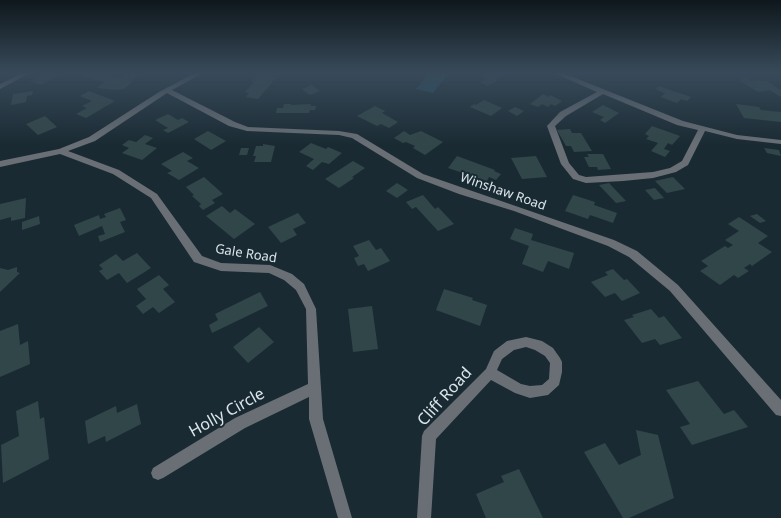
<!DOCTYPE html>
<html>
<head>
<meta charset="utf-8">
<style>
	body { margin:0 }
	canvas { display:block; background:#192a32 }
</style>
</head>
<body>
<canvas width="781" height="518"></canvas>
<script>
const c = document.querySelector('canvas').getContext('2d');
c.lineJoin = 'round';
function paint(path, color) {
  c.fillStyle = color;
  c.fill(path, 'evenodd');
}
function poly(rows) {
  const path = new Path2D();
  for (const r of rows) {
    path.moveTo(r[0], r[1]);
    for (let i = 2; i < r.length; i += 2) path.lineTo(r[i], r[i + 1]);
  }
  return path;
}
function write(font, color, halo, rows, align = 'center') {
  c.font = font + ' "Noto Sans",sans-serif';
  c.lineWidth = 4;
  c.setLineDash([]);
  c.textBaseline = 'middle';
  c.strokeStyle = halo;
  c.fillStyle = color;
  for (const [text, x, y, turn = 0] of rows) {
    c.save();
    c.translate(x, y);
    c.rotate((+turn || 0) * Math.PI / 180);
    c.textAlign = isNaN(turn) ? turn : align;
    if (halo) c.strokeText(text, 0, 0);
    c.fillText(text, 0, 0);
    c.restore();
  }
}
const green = poly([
	[429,73,447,75,433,93,416,89]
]);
const building = poly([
	[44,73,50,73,61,75,57,78,54,78,41,85,30,81],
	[85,73,101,73,99,75,121,78,124,76,129,76,133,73,141,73,124,89,117,90,97,88,104,82,92,79,94,78,81,77],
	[476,73,503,73,499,75,501,76,496,79,499,80,487,86,480,82,487,78],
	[258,74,277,77,258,99,246,97,249,93,245,92,254,82,251,82],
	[747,78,752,81,757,80,768,82,781,90,781,97,770,90,758,92,738,80],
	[312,85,320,91,310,95,302,89],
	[659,86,691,97,687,101,681,99,677,103,661,97,665,93,655,89],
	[33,91,32,95,27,96,26,102,11,105,13,94],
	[89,91,115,101,86,118,76,114,87,108,82,106,92,101,80,96],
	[543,94,549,97,550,95,562,101,555,106,551,104,548,107,542,104,538,107,530,104],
	[484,100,502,108,491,116,470,107,474,104,476,105],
	[284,104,291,104,291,105,311,104,310,106,316,106,315,110,310,110,309,113,276,113,277,108,283,108],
	[736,104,759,107,761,110,781,112,781,122,744,118],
	[603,105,619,113,605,123,600,120,604,117,592,112],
	[375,106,385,111,382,113,398,122,389,128,381,124,377,126,357,116],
	[515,107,524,111,517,116,508,111],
	[168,114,178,120,182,118,189,122,168,133,163,130,168,128,155,120],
	[45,116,57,127,38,135,26,124],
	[652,126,680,136,672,145,668,143,664,149,670,151,665,157,651,151,658,143,646,139,649,136,645,134],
	[570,129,572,133,581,133,592,151,574,152,571,146,566,146,557,130],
	[208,131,226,141,211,150,194,139],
	[404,131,410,135,421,131,443,142,425,155,413,148,415,146,406,142,403,143,394,138],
	[145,135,153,138,145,144,157,148,142,160,122,153,129,148,122,145,129,140,136,142],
	[311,143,326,149,328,147,342,153,329,164,322,162,313,170,306,166,314,159,299,152],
	[263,144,275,146,271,162,254,162,256,156,253,156,256,146,263,146],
	[241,148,249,148,247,155,239,155],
	[764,148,779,150,781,156,767,153],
	[183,152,193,158,187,161,199,168,179,180,167,173,172,171,161,164],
	[587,154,603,154,611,169,598,170,597,167,589,167,584,157,589,157],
	[457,156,495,170,494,171,501,174,496,180,489,177,487,181,448,168],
	[536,156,547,177,522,179,511,158],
	[353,161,365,168,352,177,354,178,339,188,325,179],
	[204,177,223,194,212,200,215,203,203,210,199,206,201,204,192,196,194,195,186,187],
	[673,177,685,189,667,193,655,181],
	[397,183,408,190,397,198,386,191],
	[609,183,626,201,616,203,599,185],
	[655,188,664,198,654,200,645,190],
	[423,195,435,209,438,207,454,224,438,231,416,207,412,209,406,202],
	[573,195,595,202,594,205,617,213,613,223,590,215,588,219,565,211],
	[26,198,25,218,11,221,11,217,0,220,0,204],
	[222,206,230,213,235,209,255,224,234,239,206,216],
	[120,208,126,220,120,222,125,232,100,242,98,236,105,234,102,226,79,236,74,225,99,215,100,219,106,217,104,214],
	[298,213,306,223,293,229,297,235,281,243,268,227],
	[757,214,766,221,760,223,750,216],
	[39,216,40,224,22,230,22,222],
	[739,217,768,236,758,243,772,252,752,266,750,264,744,268,749,271,738,278,734,275,720,285,700,271,708,266,701,261,725,246,728,248,733,245,725,240,739,231,728,224],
	[515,228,533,234,531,240,574,253,569,269,548,261,543,272,522,264,529,246,510,239],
	[369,240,376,250,381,248,390,261,368,271,364,264,358,266,354,258,359,256,353,246],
	[137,253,151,268,127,283,119,273,107,280,99,271,103,269,99,265,116,254,123,261],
	[17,267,17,272,20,273,0,292,0,268,8,270],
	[613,269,624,280,627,279,640,293,622,301,615,293,605,297,591,282,608,275,605,272],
	[159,275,169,285,163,289,175,302,159,313,153,307,143,314,136,306,146,299,137,289],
	[444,289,473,298,472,300,487,305,480,326,436,310],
	[260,292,268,306,212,333,209,325,218,320,215,314],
	[372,306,378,349,353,352,348,309],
	[651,309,659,318,664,316,682,338,660,345,655,339,642,343,624,320,634,317,632,315],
	[18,324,20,345,28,341,30,364,0,377,0,331],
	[259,327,274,342,248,363,233,347],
	[698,381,724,414,734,410,748,427,692,445,680,427,690,424,666,390],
	[38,401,40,419,44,417,49,459,3,483,1,445,19,436,16,411],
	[137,404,141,424,106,442,105,436,88,444,85,421,116,406,117,413],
	[636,430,658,435,674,498,629,518,623,518,584,452,605,443,619,465,641,455],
	[519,469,543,518,486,518,476,494,504,482,501,476]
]);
const minor = poly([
	[22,73,30,73,0,89,0,84,22,73],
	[195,73,203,73,172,90,235,122,248,127,339,131,357,134,423,174,614,240,637,251,678,285,781,400,781,416,776,415,670,291,629,257,608,246,514,211,459,194,417,178,352,138,339,135,247,131,229,126,167,93,95,141,68,151,119,170,157,194,202,256,221,263,270,265,292,274,304,284,316,309,323,419,352,518,338,518,309,419,309,397,245,428,163,478,158,480,153,478,151,473,153,468,235,418,308,384,306,309,296,290,284,280,269,273,221,271,194,262,151,198,113,174,60,154,0,167,0,161,59,149,89,137,159,92,195,73],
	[554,73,563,73,683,121,737,135,781,140,781,144,737,139,705,131,688,165,676,172,653,178,623,181,586,183,573,179,561,164,547,126,560,112,597,92,554,73],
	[603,94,677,125,698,130,682,161,670,168,653,172,586,177,579,175,569,163,555,126,566,116,603,94],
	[526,337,542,341,553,348,560,358,562,362,562,372,559,385,548,395,530,398,515,393,491,380,436,439,431,518,417,518,422,436,424,431,486,369,494,351,507,341,526,337],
	[526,347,535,350,545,356,550,363,549,379,542,385,530,386,521,384,497,370,502,359,514,350,526,347]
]);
const streetNames = [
	["Winshaw Road",503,192,19],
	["Gale Road",246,254,9]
];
const nearStreetnames = [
	["Cliff Road",445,397,-48],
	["Holly Circle",227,413,-29]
];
paint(green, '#1d4f66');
paint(building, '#314648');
paint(minor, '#6a6f76');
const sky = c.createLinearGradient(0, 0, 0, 146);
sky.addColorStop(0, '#0e171c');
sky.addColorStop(0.5, '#384a5a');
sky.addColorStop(1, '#384a5a00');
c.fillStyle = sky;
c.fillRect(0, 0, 781, 146);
write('13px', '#dbe5eb', '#192a32', streetNames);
write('16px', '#dbe5eb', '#192a32', nearStreetnames);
</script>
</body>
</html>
